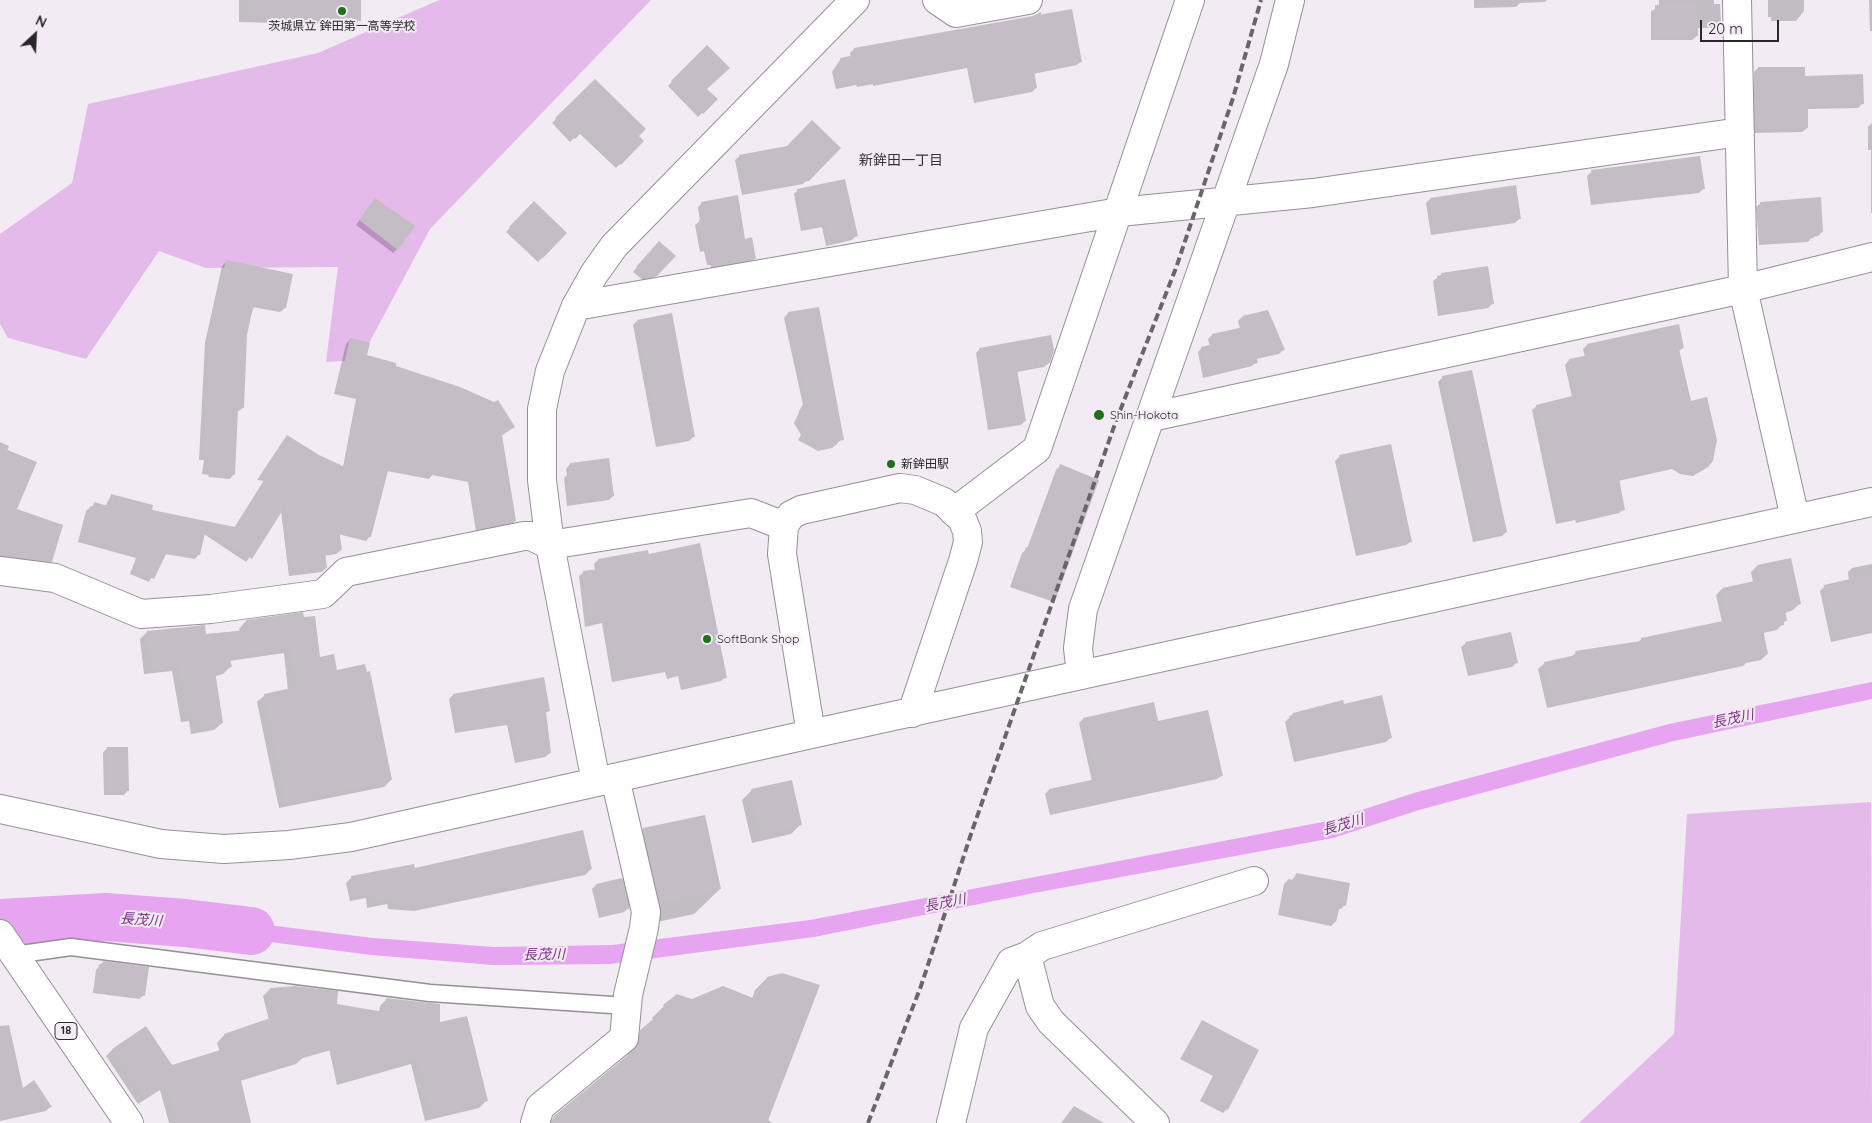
<!DOCTYPE html>
<html>
<head>
<meta charset="utf-8">
<style>
	body { margin:0 }
	#map { position:relative; width:1872px; height:1123px; overflow:hidden; background:#f3ebf4; font-family:Quicksand,sans-serif }
	canvas { display:block }
	.north { position:absolute; left:10px; top:10px; width:50px; height:50px; -webkit-text-stroke:4px #f3ebf4; paint-order:stroke; rotate:25deg; font-size:14px; font-weight:700; line-height:20px; text-align:center; color:#2a272a }
	.north::after { content:''; display:block; margin:auto; width:18px; height:22px; background:#2a272a; clip-path:polygon(50% 0,100% 100%,50% 72%,0 100%) }
	.scale { position:absolute; left:1700px; top:20px; width:79px; height:22px; box-sizing:border-box; border:2px solid #2a272a; border-top:0; padding-left:6px; font-size:15px; line-height:18px; white-space:nowrap; color:#2a272a; -webkit-text-stroke:4px #f3ebf4; paint-order:stroke }
</style>
</head>
<body>
<div id="map">
<canvas width="1872" height="1123"></canvas>
<div class="north">N</div>
<div class="scale">20 m</div>
</div>
<script>
const c = document.querySelector('canvas').getContext('2d');
c.lineJoin = 'round';
function paint(path, color) {
  c.fillStyle = color;
  c.fill(path, 'evenodd');
}
function poly(rows) {
  const path = new Path2D();
  for (const r of rows) {
    path.moveTo(r[0], r[1]);
    for (let i = 2; i < r.length; i += 2) path.lineTo(r[i], r[i + 1]);
  }
  return path;
}
function stroke(path, color, width, dash) {
  c.strokeStyle = color;
  c.lineWidth = width;
  c.lineCap = dash ? 'butt' : 'round';
  c.setLineDash(dash || []);
  c.stroke(path);
}
function write(font, color, halo, rows, align = 'center') {
  c.font = font + ' Quicksand,"Noto Sans JP",sans-serif';
  c.lineWidth = 4;
  c.setLineDash([]);
  c.textBaseline = 'middle';
  c.strokeStyle = halo;
  c.fillStyle = color;
  for (const [text, x, y, turn = 0] of rows) {
    c.save();
    c.translate(x, y);
    c.rotate((+turn || 0) * Math.PI / 180);
    c.textAlign = isNaN(turn) ? turn : align;
    if (halo) c.strokeText(text, 0, 0);
    c.fillText(text, 0, 0);
    c.restore();
  }
}
const green = poly([
	[439,0,651,0,430,229,360,360,326,362,338,267,206,268,159,251,86,359,8,338,0,324,0,234,72,183,88,104,318,53],
	[1871,802,1872,1123,1579,1123,1674,1034,1687,814]
]);
const water = poly([
	[1872,682,1872,699,1674,741,1419,810,1333,838,1034,893,814,937,611,964,493,965,371,955,185,931,187,915,373,938,494,947,612,945,810,920,1328,821,1414,793,1669,724]
]);
const shadow = poly([
	[239,0,360,0,359,20,355,25,239,22],
	[1474,0,1547,0,1545,2,1520,3,1516,7,1474,8],
	[1659,0,1714,0,1714,4,1720,4,1721,24,1716,28,1697,28,1697,36,1692,40,1651,40,1651,11,1659,7],
	[1768,0,1804,0,1804,11,1796,21,1771,21,1771,17,1768,17],
	[1869,0,1872,0,1872,31,1870,31],
	[1041,12,1041,16,1081,61,1077,65,1033,74,1036,88,1032,92,974,103,967,68,873,86,873,84,857,87,856,85,836,89,832,72,840,60,851,58,850,53,854,49,1031,17],
	[707,46,706,90,716,99,698,117,668,86],
	[1758,68,1804,77,1862,104,1858,108,1807,109,1807,128,1802,132,1754,133,1754,72],
	[595,80,642,141,616,168,579,133,570,142,552,123],
	[1872,123,1872,213,1871,213,1871,150,1868,150,1868,127],
	[839,148,803,184,742,195,735,160,740,156],
	[1699,157,1703,189,1699,193,1591,205,1587,176,1591,172],
	[798,190,856,236,852,240,826,246,822,227,801,231,794,194],
	[1430,199,1520,218,1515,223,1431,235,1426,203],
	[534,203,566,233,538,262,506,232],
	[702,203,744,240,755,258,750,263,711,269,711,265,707,265,704,251,700,252,695,225,700,221,698,207],
	[1761,203,1822,232,1818,236,1812,237,1808,242,1759,245,1756,207],
	[371,204,397,249,393,253,356,225],
	[655,247,674,256,651,280,644,281,633,272],
	[227,261,285,308,280,312,252,307,246,335,243,408,237,412,234,474,230,479,208,477,209,475,202,474,204,460,199,460,205,343,222,266],
	[1442,274,1492,304,1488,308,1438,316,1433,281],
	[818,308,842,439,832,448,818,451,798,440,801,435,794,423,803,405,784,318,788,313],
	[1242,317,1283,350,1279,354,1256,359,1256,362,1252,366,1203,378,1198,352,1202,348,1210,346,1208,339,1212,335,1240,329,1238,321],
	[637,321,693,437,689,441,656,447,633,325],
	[350,340,366,356,394,367,513,427,501,436,515,521,511,525,476,531,468,482,432,475,429,479,387,471,370,536,366,541,338,534,341,550,336,554,324,556,326,568,322,572,289,576,281,511,246,562,204,534,199,554,195,559,165,554,149,582,130,574,136,558,78,542,86,511,95,504,105,507,111,495,150,511,234,528,264,481,257,480,283,441,343,467,356,399,334,394,346,344],
	[1587,345,1683,348,1678,352,1707,467,1693,476,1680,474,1672,469,1618,481,1624,509,1619,513,1576,523,1575,520,1556,524,1532,410,1537,406,1572,397,1565,365,1569,360,1585,357,1583,349],
	[980,349,1049,363,1044,367,1017,372,1025,421,1021,425,988,430,976,353],
	[1443,377,1506,532,1502,536,1473,542,1438,382],
	[0,442,9,446,7,451,15,510,51,561,47,566,0,560],
	[1339,457,1411,541,1406,545,1356,556,1335,461],
	[570,464,613,496,609,500,567,506,564,478,567,475,566,469],
	[1060,466,1055,597,1051,601,1010,587,1022,553,1027,549,1056,470],
	[648,556,725,677,721,681,681,690,678,676,667,679,665,672,612,682,602,623,585,627,579,576,584,572,595,570,594,564,598,560],
	[1872,564,1872,633,1831,642,1820,591,1825,586,1849,581,1848,572,1852,568],
	[1757,566,1799,604,1793,610,1785,613,1786,620,1777,630,1763,633,1767,654,1761,660,1746,663,1743,666,1547,708,1538,669,1545,663,1571,657,1576,653,1638,642,1642,639,1722,622,1716,595,1722,589,1753,582,1751,572],
	[246,621,319,659,336,671,391,780,384,787,279,808,257,702,265,695,288,690,284,653,229,661,230,667,223,674,215,676,222,723,214,730,191,734,189,721,181,722,172,671,144,674,140,639,147,632,205,635,240,632,239,629],
	[1466,643,1517,662,1512,667,1468,676,1461,647],
	[453,695,549,710,545,714,550,753,545,757,515,763,507,725,455,733,449,699],
	[1343,705,1390,738,1386,742,1294,762,1285,722,1293,714],
	[1083,719,1157,722,1222,775,1217,779,1050,815,1045,794,1049,790,1092,781,1079,723],
	[107,748,128,790,124,795,104,795,103,753],
	[791,782,800,825,791,834,752,843,742,800,751,791],
	[704,816,720,889,694,914,634,927,630,906,624,912,599,918,592,889,596,885,623,879,618,855,643,829],
	[591,869,585,875,414,911,388,909,387,904,367,908,366,898,350,901,346,883,352,877,414,870],
	[1296,875,1345,905,1341,909,1338,909,1335,922,1331,926,1278,915,1284,884,1288,880,1291,881],
	[103,962,144,995,139,999,93,993,96,970],
	[767,978,767,1119,772,1123,548,1123,627,1058,629,1043,654,1021,652,1018,664,1006,677,995,692,1001,752,999,755,990],
	[270,989,336,1005,379,1012,380,1006,387,999,439,1024,486,1101,479,1108,425,1121,411,1064,337,1085,326,1035,296,1064,240,1081,250,1123,169,1123,160,1090,138,1104,106,1056,113,1049,171,1067,220,1052,217,1043,224,1035,269,1020,263,996],
	[1202,1021,1227,1109,1223,1113,1200,1101,1213,1076,1180,1059],
	[0,1068,22,1090,50,1107,46,1111,0,1121],
	[1074,1106,1104,1123,1061,1123]
]);
const river = poly([
	[0,923,106,917,185,923,251,931]
]);
const building = poly([
	[250,0,361,0,361,21,250,19],
	[1655,5,1698,5,1698,36,1655,36],
	[1072,9,1082,62,1034,71,1037,88,978,100,971,65,877,83,877,81,861,83,860,82,840,86,836,66,841,65,840,58,855,55,854,48],
	[707,45,730,68,707,89,718,99,703,114,671,81],
	[1758,67,1805,67,1805,76,1863,74,1864,104,1808,106,1808,128,1758,129],
	[595,79,646,129,639,136,644,141,621,165,584,130,575,139,555,118],
	[812,120,841,148,809,181,746,192,739,155,787,146],
	[1700,156,1705,189,1595,202,1591,170],
	[845,179,858,236,830,242,826,223,805,227,797,189],
	[1516,185,1521,219,1435,232,1430,198],
	[738,195,745,239,752,237,756,259,715,266,715,261,711,262,708,248,704,249,699,220,704,219,701,202],
	[1821,197,1823,232,1813,233,1814,238,1763,242,1760,202],
	[375,198,415,226,398,250,359,220],
	[534,201,567,233,543,258,509,227],
	[659,241,676,256,657,276,649,278,636,267],
	[226,260,293,274,286,308,255,303,251,316,247,335,244,408,238,408,235,475,212,473,212,471,206,470,207,457,203,456,209,338],
	[1488,266,1494,304,1442,312,1437,276,1442,275,1441,273],
	[819,307,844,440,836,441,837,445,823,447,802,435,805,430,798,418,799,411,806,399,799,358,796,358,788,312],
	[1268,310,1285,350,1256,356,1258,363,1207,375,1201,347,1214,344,1212,334,1244,327,1242,316],
	[672,313,695,437,660,443,637,320],
	[1679,324,1684,348,1679,349,1691,401,1707,397,1717,440,1713,461,1708,467,1698,473,1684,470,1677,465,1619,478,1625,510,1580,520,1579,516,1560,521,1536,405,1576,395,1569,359,1589,355,1587,344],
	[1051,335,1054,350,1050,363,1017,369,1026,421,992,427,979,348],
	[350,338,370,343,367,355,396,363,396,366,460,387,494,402,498,400,515,427,502,435,516,521,480,528,472,478,435,471,434,475,389,467,371,537,339,529,342,550,325,552,327,568,293,572,284,508,252,559,206,529,200,555,168,550,154,579,133,570,139,554,81,537,90,506,93,507,94,502,108,506,111,494,153,505,152,510,235,527,266,477,260,477,287,435,319,455,345,467,360,395,338,390],
	[1472,370,1507,532,1478,538,1442,376],
	[1391,444,1412,542,1360,553,1339,455],
	[0,447,37,462,17,509,63,525,52,562,0,554],
	[609,458,614,496,571,502,567,473,571,472,570,463],
	[1060,464,1099,480,1056,598,1014,582,1026,547,1030,548],
	[700,543,727,678,685,687,682,673,671,675,669,668,616,679,606,620,589,623,583,571,599,569,598,559,648,550,649,554],
	[1791,558,1801,604,1785,609,1787,621,1784,621,1784,625,1763,629,1768,654,1750,658,1751,660,1553,702,1544,662,1576,655,1575,651,1641,641,1641,638,1728,620,1722,588,1760,580,1757,565],
	[1872,574,1872,630,1836,638,1824,585],
	[303,612,304,617,315,616,320,657,334,654,337,670,365,664,367,672,370,671,392,780,286,802,264,694,296,687,291,647,229,655,232,667,215,671,223,723,198,727,196,715,188,716,179,664,151,668,147,631,205,625,206,634,247,630,246,620],
	[1511,632,1518,663,1472,673,1465,642],
	[544,677,550,711,546,712,551,753,519,759,511,721,459,730,453,694],
	[1382,695,1392,738,1298,759,1289,716,1293,715,1293,713,1343,700,1344,704],
	[1154,702,1158,721,1208,710,1223,776,1054,812,1049,789,1096,779,1083,718],
	[107,747,128,747,129,791,108,791],
	[792,780,802,825,761,835,751,789],
	[705,815,721,889,660,902,643,828],
	[583,830,592,869,421,906,393,904,392,899,372,902,371,893,355,896,351,876,414,864,415,868],
	[1296,873,1350,883,1346,906,1340,905,1336,922,1282,911,1288,879,1294,880],
	[622,878,629,909,603,915,596,884],
	[103,961,149,967,145,996,96,989,99,964,103,965],
	[782,973,820,985,767,1123,551,1123,554,1116,634,1050,638,1045,640,1030,666,1009,663,1005,677,994,692,999,723,986,758,1000,767,977],
	[295,986,338,991,337,1004,384,1012,386,998,440,1004,440,1022,467,1016,488,1101,432,1115,418,1058,340,1080,331,1050,240,1076,251,1123,177,1123,167,1084,145,1098,112,1049,146,1026,172,1065,227,1048,224,1034,276,1016,270,988],
	[1202,1020,1259,1050,1228,1110,1203,1096,1216,1072,1183,1055],
	[9,1025,23,1088,34,1080,52,1107,0,1118,0,1026]
]);
const service = poly([
	[14,955,71,947,430,993,627,1006]
]);
const minor = poly([
	[937,0,956,13,1028,0],
	[1737,0,1743,289,1795,518],
	[576,306,1119,212,1313,193,1740,132],
	[1151,417,1743,289,1872,257],
	[954,512,1037,449,1190,0],
	[0,571,55,578,141,614,211,609,323,594,346,572,524,536,531,536,550,545],
	[1081,675,1078,648,1083,609,1274,64,1290,0],
	[535,1123,540,1107,624,1038,628,995,644,928,646,912,615,778],
	[951,1123,974,1028,1011,962,1027,956],
	[1155,1123,1051,1022,1040,1006,1027,956,1042,946,1254,881]
]);
const tertiary = poly([
	[550,545,751,513,784,526],
	[811,734,782,554,784,526,791,515,801,510,900,488,915,490,944,502,962,519,967,531,968,542,963,561,912,713],
	[596,782,550,545,542,480,542,409,550,371,576,306,594,274,614,246,855,0],
	[0,809,161,844,224,849,289,845,351,837,811,734,1872,502]
]);
const primary = poly([
	[0,934,129,1123]
]);
const rail = poly([
	[868,1123,921,986,972,831,1116,421,1176,268,1233,98,1261,0]
]);
const markers = [
	[342,11,5,"#1d711a"],
	[1099,415,6,"#1d711a"],
	[891,464,5,"#1d711a"],
	[707,639,5,"#1d711a"]
];
const shields = [
	[66,1031,22]
];
const shieldNames = [
	["18",66,1031]
];
const poiNames = [
	["茨城県立 鉾田第一高等学校",342,26,"center"],
	["Shin-Hokota",1110,415],
	["新鉾田駅",901,464],
	["SoftBank Shop",717,639]
];
const neighbourhoodNames = [
	["新鉾田一丁目",901,161]
];
const waterNames = [
	["長茂川",1733,719,-12],
	["長茂川",1343,825,-16],
	["長茂川",945,903,-11],
	["長茂川",141,920,4],
	["長茂川",544,955,-1]
];
paint(green, '#e4baea');
paint(water, '#e7a4f0');
paint(shadow, '#0003');
stroke(river, '#e7a4f0', 48);
paint(building, '#c5bdc5');
stroke(service, '#968f97', 19);
stroke(minor, '#968f97', 30);
stroke(tertiary, '#968f97', 30);
stroke(primary, '#968f97', 30);
stroke(service, '#fff', 16);
stroke(minor, '#fff', 28);
stroke(tertiary, '#fff', 28);
stroke(primary, '#fff', 28);
stroke(rail, '#69656a', 4, [8, 4]);
for (const [x, y, r, color] of markers) {
  const dot = new Path2D();
  dot.arc(x, y, r, 0, 2 * Math.PI);
  c.fillStyle = color;
  c.fill(dot);
  stroke(dot, '#f3ebf4', 2);
}
for (const [x, y, w] of shields) {
  const box = new Path2D();
  box.roundRect(x - w / 2, y - 8.5, w, 17, 4);
  c.fillStyle = '#f3ebf4';
  c.fill(box);
  stroke(box, '#2a272a', 1);
}
write('bold 11px', '#2a272a', null, shieldNames);
write('12px', '#2a272a', '#f3ebf4', poiNames, 'left');
write('14px', '#363137', '#f3ebf4', neighbourhoodNames);
write('italic 14px', '#7f318a', '#f3ebf4', waterNames);
</script>
</body>
</html>
